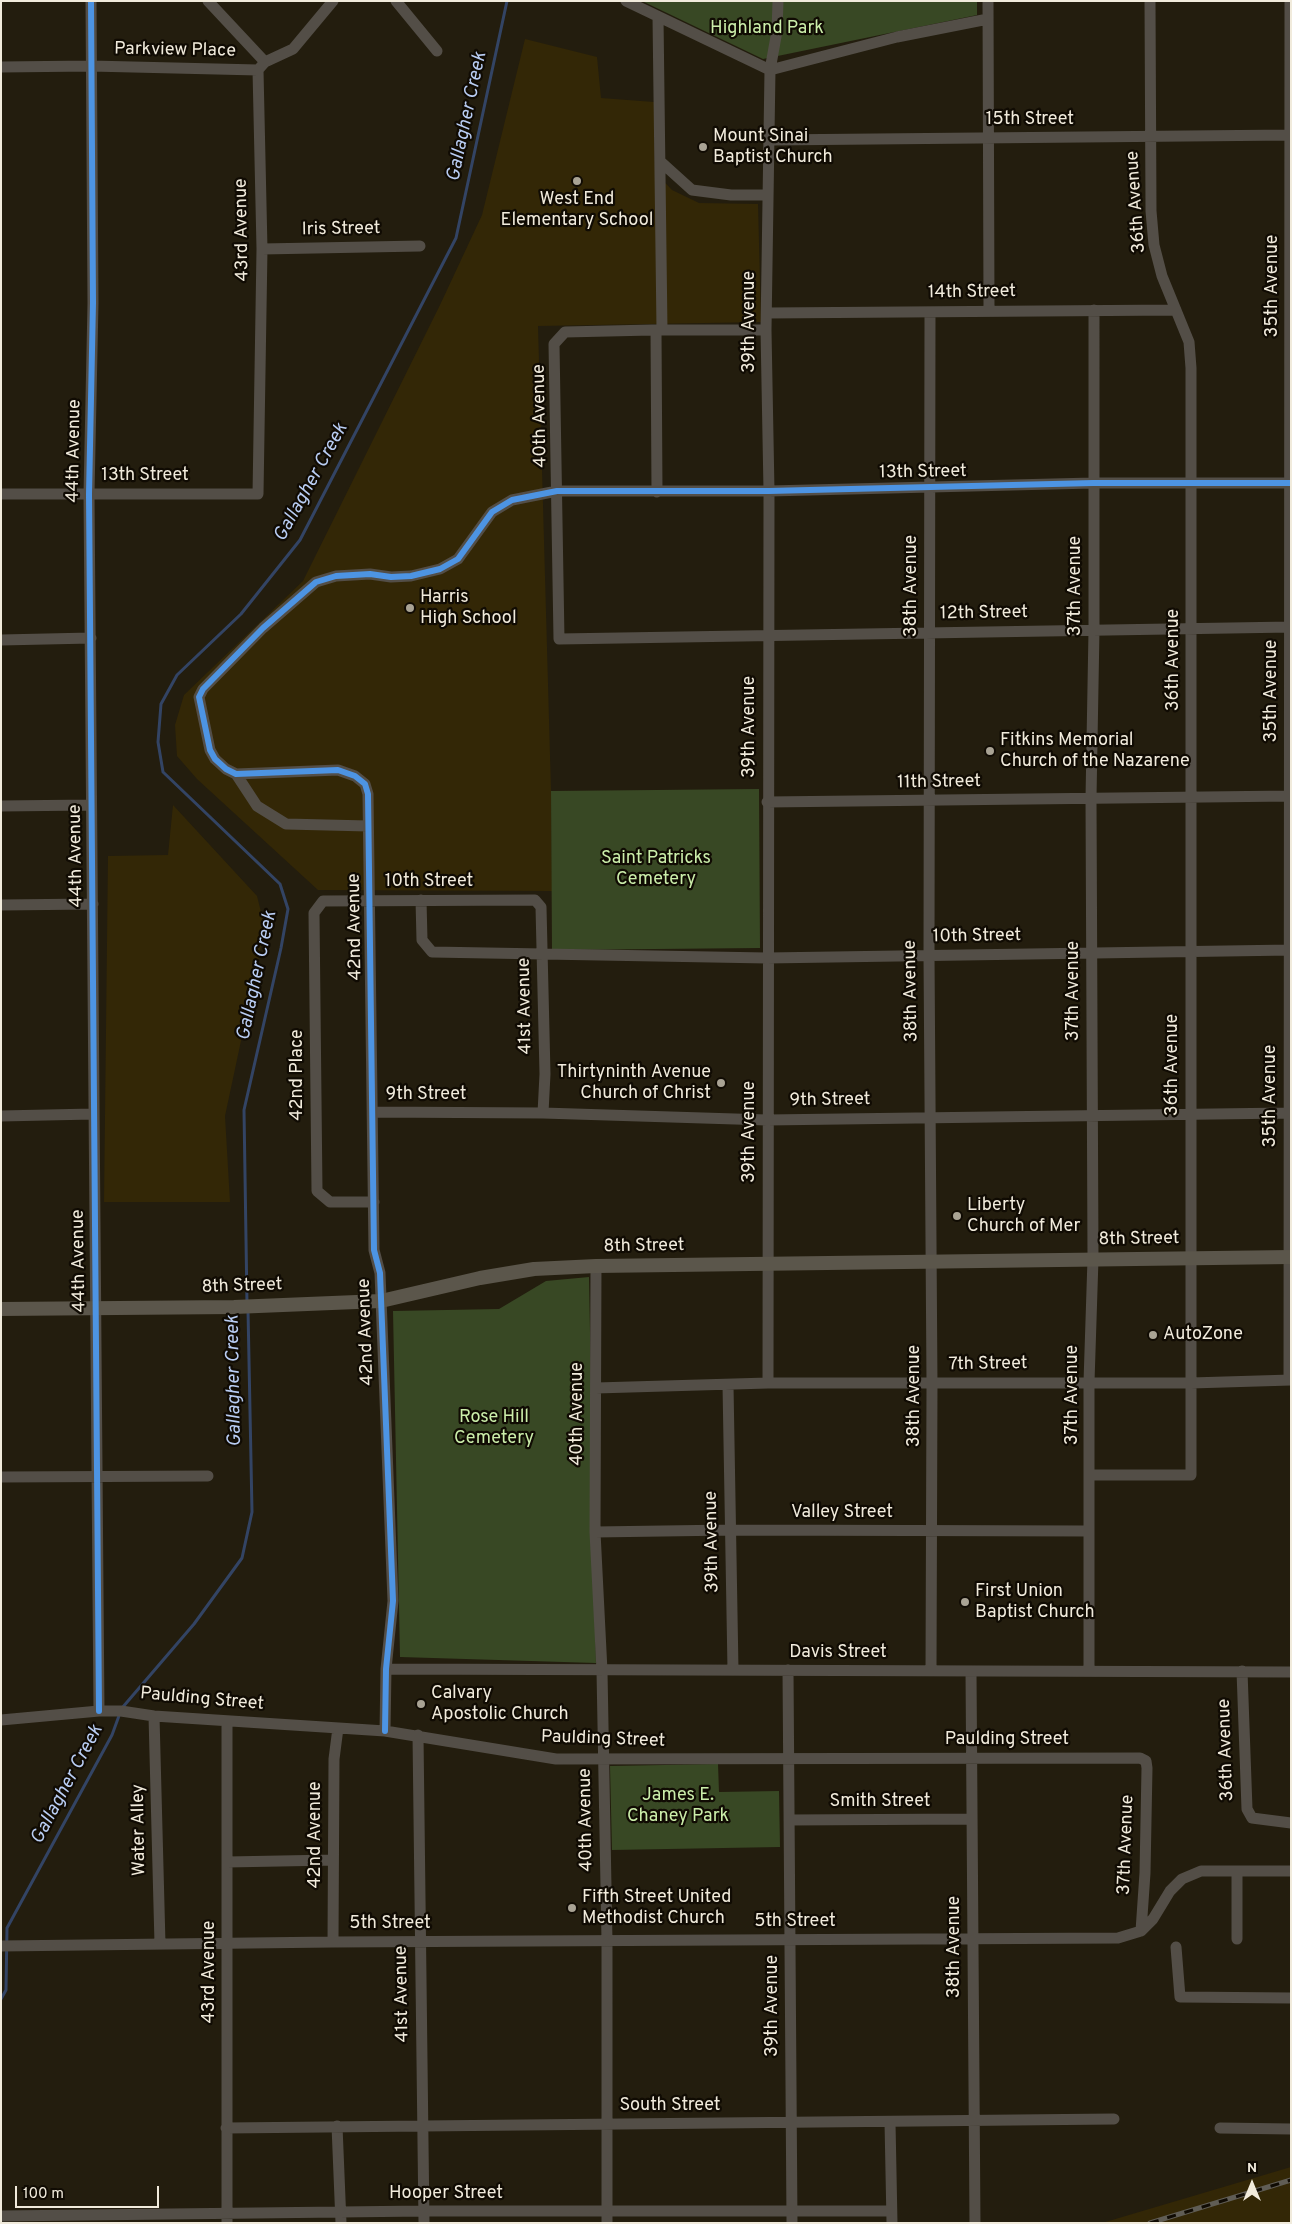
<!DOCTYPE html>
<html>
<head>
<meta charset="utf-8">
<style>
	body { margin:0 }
	#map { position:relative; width:1292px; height:2224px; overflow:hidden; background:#231d0e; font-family:Overpass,sans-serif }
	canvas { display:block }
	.frame { position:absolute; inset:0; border:2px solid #f1ebdc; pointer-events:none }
	.north { position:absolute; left:1227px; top:2159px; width:50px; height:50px; -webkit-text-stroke:4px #100b03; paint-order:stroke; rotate:0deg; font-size:14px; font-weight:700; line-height:20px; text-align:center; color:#f1ebdc }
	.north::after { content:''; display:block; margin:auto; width:18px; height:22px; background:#f1ebdc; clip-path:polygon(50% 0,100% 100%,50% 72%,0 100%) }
	.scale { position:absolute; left:15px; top:2186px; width:144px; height:22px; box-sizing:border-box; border:2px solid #f1ebdc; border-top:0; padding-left:6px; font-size:15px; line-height:18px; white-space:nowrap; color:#f1ebdc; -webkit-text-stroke:4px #100b03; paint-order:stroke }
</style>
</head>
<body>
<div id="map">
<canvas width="1292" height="2224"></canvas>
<div class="frame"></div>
<div class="north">N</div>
<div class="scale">100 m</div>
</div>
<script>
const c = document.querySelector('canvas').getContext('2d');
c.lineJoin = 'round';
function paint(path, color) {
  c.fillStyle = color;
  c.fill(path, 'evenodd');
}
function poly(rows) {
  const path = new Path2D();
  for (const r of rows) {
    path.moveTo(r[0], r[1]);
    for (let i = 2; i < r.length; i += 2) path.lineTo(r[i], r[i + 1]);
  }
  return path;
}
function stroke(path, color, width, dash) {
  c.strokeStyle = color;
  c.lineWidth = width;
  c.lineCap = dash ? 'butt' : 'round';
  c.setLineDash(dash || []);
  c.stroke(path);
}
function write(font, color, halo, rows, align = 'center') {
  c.font = font + ' Overpass,sans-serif';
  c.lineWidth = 4.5;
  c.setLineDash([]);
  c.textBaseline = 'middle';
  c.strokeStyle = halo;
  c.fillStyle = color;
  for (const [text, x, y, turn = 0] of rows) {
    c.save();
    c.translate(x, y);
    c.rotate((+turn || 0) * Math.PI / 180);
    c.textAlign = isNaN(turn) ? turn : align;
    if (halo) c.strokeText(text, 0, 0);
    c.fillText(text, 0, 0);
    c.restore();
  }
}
const built = poly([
	[525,39,597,57,601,98,654,102,655,172,672,190,699,203,758,204,761,322,538,326,551,791,552,891,318,890,197,779,177,756,175,725,184,695,303,581,440,305,482,215],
	[173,805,257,896,265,928,225,1116,230,1202,104,1202,108,856,168,855],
	[1291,2167,1291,2223,1102,2223]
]);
const green = poly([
	[642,1,977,1,977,15,763,59],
	[759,789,760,948,552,950,551,791],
	[589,1277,596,1663,400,1657,393,1311,499,1309,546,1281],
	[718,1764,719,1792,779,1791,780,1847,612,1850,610,1766]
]);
const stream = poly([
	[247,1304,244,1110,281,948,288,909,280,884,163,772,158,742,161,704,177,675,241,614,300,540,456,238,507,1],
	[122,1708,194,1624,242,1558,252,1512,248,1310],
	[1,1999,6,1990,7,1928,112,1735,120,1713]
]);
const minor = poly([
	[91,1,93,303,89,494,99,1711],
	[208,1,265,62],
	[396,1,437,51],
	[626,1,770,70],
	[988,1,989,310],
	[658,17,662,330],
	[1,67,91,66,258,70],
	[770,70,897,37,988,19],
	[770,140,1291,135],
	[661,162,692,190,731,195,768,195],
	[262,249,420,246],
	[930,312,929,955,932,1383,931,1670],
	[768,313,1176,310],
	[656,330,657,492],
	[766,330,652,330,565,332,554,344,559,639,1291,627],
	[1,494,258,494,262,249,258,70,265,62,293,49,333,1],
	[1,640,91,638],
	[236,774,257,806,286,824,368,826],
	[767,802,1291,796],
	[1,806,91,805],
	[421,900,422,940,432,952,767,958,1291,950],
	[1,905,93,904],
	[373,1112,543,1113,767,1120,1288,1113],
	[1,1116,93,1114],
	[374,1202,330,1202,317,1191,314,913,323,901,535,900,541,907,545,1074,543,1113],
	[596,1266,595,1532,602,1671,607,1941,607,2223],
	[1289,1380,1290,1],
	[768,1383,769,491,766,330,770,70,777,31,778,1],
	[728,1385,733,1670],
	[596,1388,768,1383,1191,1383,1291,1380],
	[1090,1475,1191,1475,1191,368,1189,342,1162,276,1154,245,1151,211,1150,1],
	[1,1477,208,1476],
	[595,1532,731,1530,1089,1531],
	[386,1669,1291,1672],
	[788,1670,792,2223],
	[971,1671,975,2223],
	[1089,1671,1089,1382,1093,1259,1091,798,1094,630,1094,310],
	[1242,1671,1247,1809,1252,1818,1291,1823],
	[154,1716,160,1944],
	[1,1720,99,1711,121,1711,154,1716,385,1731,556,1759,1140,1758,1146,1761,1147,1768,1145,1873,1141,1931],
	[385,1731,386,1669,393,1601,380,1273,374,1250,368,794,365,784,355,776,338,770,236,774,226,769,215,759,210,750,199,697,203,689,263,628,316,582,336,576,370,574,391,577,411,576,440,569,458,559,492,512,512,500,557,491,769,491,1093,483,1291,483],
	[418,1735,424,2223],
	[789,1820,972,1819],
	[227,1862,333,1860],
	[1237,1871,1237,1939],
	[333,1942,334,1759,338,1728],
	[1,1946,333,1942,1118,1938,1141,1931,1153,1919,1170,1891,1182,1879,1201,1871,1291,1871],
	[1176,1947,1180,1997,1291,1998],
	[890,2122,892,2223],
	[337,2126,341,2223],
	[226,2128,1114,2119],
	[1220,2128,1291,2129],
	[1,2216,424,2211,891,2211],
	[227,2223,227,1721]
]);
const major = poly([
	[1,1309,234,1307,381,1301,480,1278,534,1269,596,1266,1291,1257]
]);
const rail = poly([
	[1150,2223,1291,2180]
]);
const cycleway = poly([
	[91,1,93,303,89,494,99,1711],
	[385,1731,386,1669,393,1601,380,1273,374,1250,368,794,365,784,355,776,338,770,236,774,226,769,215,759,210,750,199,697,203,689,263,628,316,582,336,576,370,574,391,577,411,576,440,569,458,559,492,512,512,500,557,491,769,491,1093,483,1291,483]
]);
const markers = [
	[703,147,5,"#a9a394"],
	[577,181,5,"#a9a394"],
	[410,608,5,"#a9a394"],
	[990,751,5,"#a9a394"],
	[721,1083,5,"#a9a394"],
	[957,1216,5,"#a9a394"],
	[1153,1335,5,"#a9a394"],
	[965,1602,5,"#a9a394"],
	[421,1704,5,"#a9a394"],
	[572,1908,5,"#a9a394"]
];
const parkNames = [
	["Highland Park",767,29],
	["Saint Patricks",656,859],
	["Cemetery",656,880],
	["Rose Hill",494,1418],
	["Cemetery",494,1439],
	["James E.",678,1796],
	["Chaney Park",678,1817]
];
const streetNames = [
	["Parkview Place",175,51,1],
	["15th Street",1030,120],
	["36th Avenue",1137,202,-94],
	["43rd Avenue",243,230,-91],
	["Iris Street",341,230,-1],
	["35th Avenue",1273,286,-90],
	["14th Street",972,293,-1],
	["39th Avenue",750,322,-90],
	["40th Avenue",541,416,-91],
	["44th Avenue",75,451,-89],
	["13th Street",923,473,-1],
	["13th Street",145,476],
	["38th Avenue",912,586,-90],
	["37th Avenue",1076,586,-90],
	["12th Street",984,614,-1],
	["36th Avenue",1174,660,-90],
	["35th Avenue",1272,691,-90],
	["39th Avenue",750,727,-90],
	["11th Street",939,783,-1],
	["44th Avenue",77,856,-91],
	["10th Street",429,882],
	["42nd Avenue",356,927,-91],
	["10th Street",977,937,-1],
	["38th Avenue",912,991,-91],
	["37th Avenue",1074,991,-90],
	["41st Avenue",526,1006,-91],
	["36th Avenue",1173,1065,-90],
	["42nd Place",298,1075,-90],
	["9th Street",426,1095],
	["35th Avenue",1271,1096,-90],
	["9th Street",830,1101,-1],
	["39th Avenue",750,1132,-90],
	["8th Street",1139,1240,-1],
	["8th Street",644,1247,-1],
	["44th Avenue",80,1261,-91],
	["8th Street",242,1287,-2],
	["42nd Avenue",367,1332,-92],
	["7th Street",988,1365,-1],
	["37th Avenue",1073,1395,-90],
	["38th Avenue",915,1396,-90],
	["40th Avenue",578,1414,-90],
	["Valley Street",842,1513],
	["39th Avenue",713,1542,-91],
	["Davis Street",838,1653],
	["Paulding Street",202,1700,5],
	["Paulding Street",603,1740,2],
	["Paulding Street",1007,1740],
	["36th Avenue",1227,1750,-92],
	["Smith Street",880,1802],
	["40th Avenue",587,1820,-91],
	["Water Alley",140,1830,-91],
	["42nd Avenue",316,1835,-90],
	["37th Avenue",1127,1845,-88],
	["5th Street",795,1922],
	["5th Street",390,1924],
	["38th Avenue",955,1947,-90],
	["43rd Avenue",210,1972,-90],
	["41st Avenue",403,1994,-91],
	["39th Avenue",773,2006,-90],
	["South Street",670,2106],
	["Hooper Street",446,2194]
];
const poiNames = [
	["Mount Sinai",713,137],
	["Baptist Church",713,158],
	["West End",577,200,"center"],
	["Elementary School",577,221,"center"],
	["Harris",420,598],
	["High School",420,619],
	["Fitkins Memorial",1000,741],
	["Church of the Nazarene",1000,762],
	["Thirtyninth Avenue",711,1073,"right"],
	["Church of Christ",711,1094,"right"],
	["Liberty",967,1206],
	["Church of Mer",967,1227],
	["AutoZone",1163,1335],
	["First Union",975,1592],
	["Baptist Church",975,1613],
	["Calvary",431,1694],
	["Apostolic Church",431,1715],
	["Fifth Street United",582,1898],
	["Methodist Church",582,1919]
];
const waterNames = [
	["Gallagher Creek",468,117,-78],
	["Gallagher Creek",312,483,-61],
	["Gallagher Creek",258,976,-78],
	["Gallagher Creek",235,1381,-91],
	["Gallagher Creek",68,1785,-62]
];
paint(built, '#332706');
paint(green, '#384824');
stroke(stream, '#334464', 3);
stroke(minor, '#534e47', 11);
stroke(major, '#5b564b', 14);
stroke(rail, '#605d55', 5);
stroke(rail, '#100b03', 3, [9]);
stroke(cycleway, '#4d94e3', 6);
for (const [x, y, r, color] of markers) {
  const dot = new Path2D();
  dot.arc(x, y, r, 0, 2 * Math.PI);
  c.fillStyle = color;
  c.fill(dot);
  stroke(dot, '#100b03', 2);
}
write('18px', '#cbeeaa', '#100b03', parkNames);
write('18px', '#f1ebdc', '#100b03', streetNames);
write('18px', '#f1ebdc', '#100b03', poiNames, 'left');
write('italic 19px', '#b9cdf3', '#100b03', waterNames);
</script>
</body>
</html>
